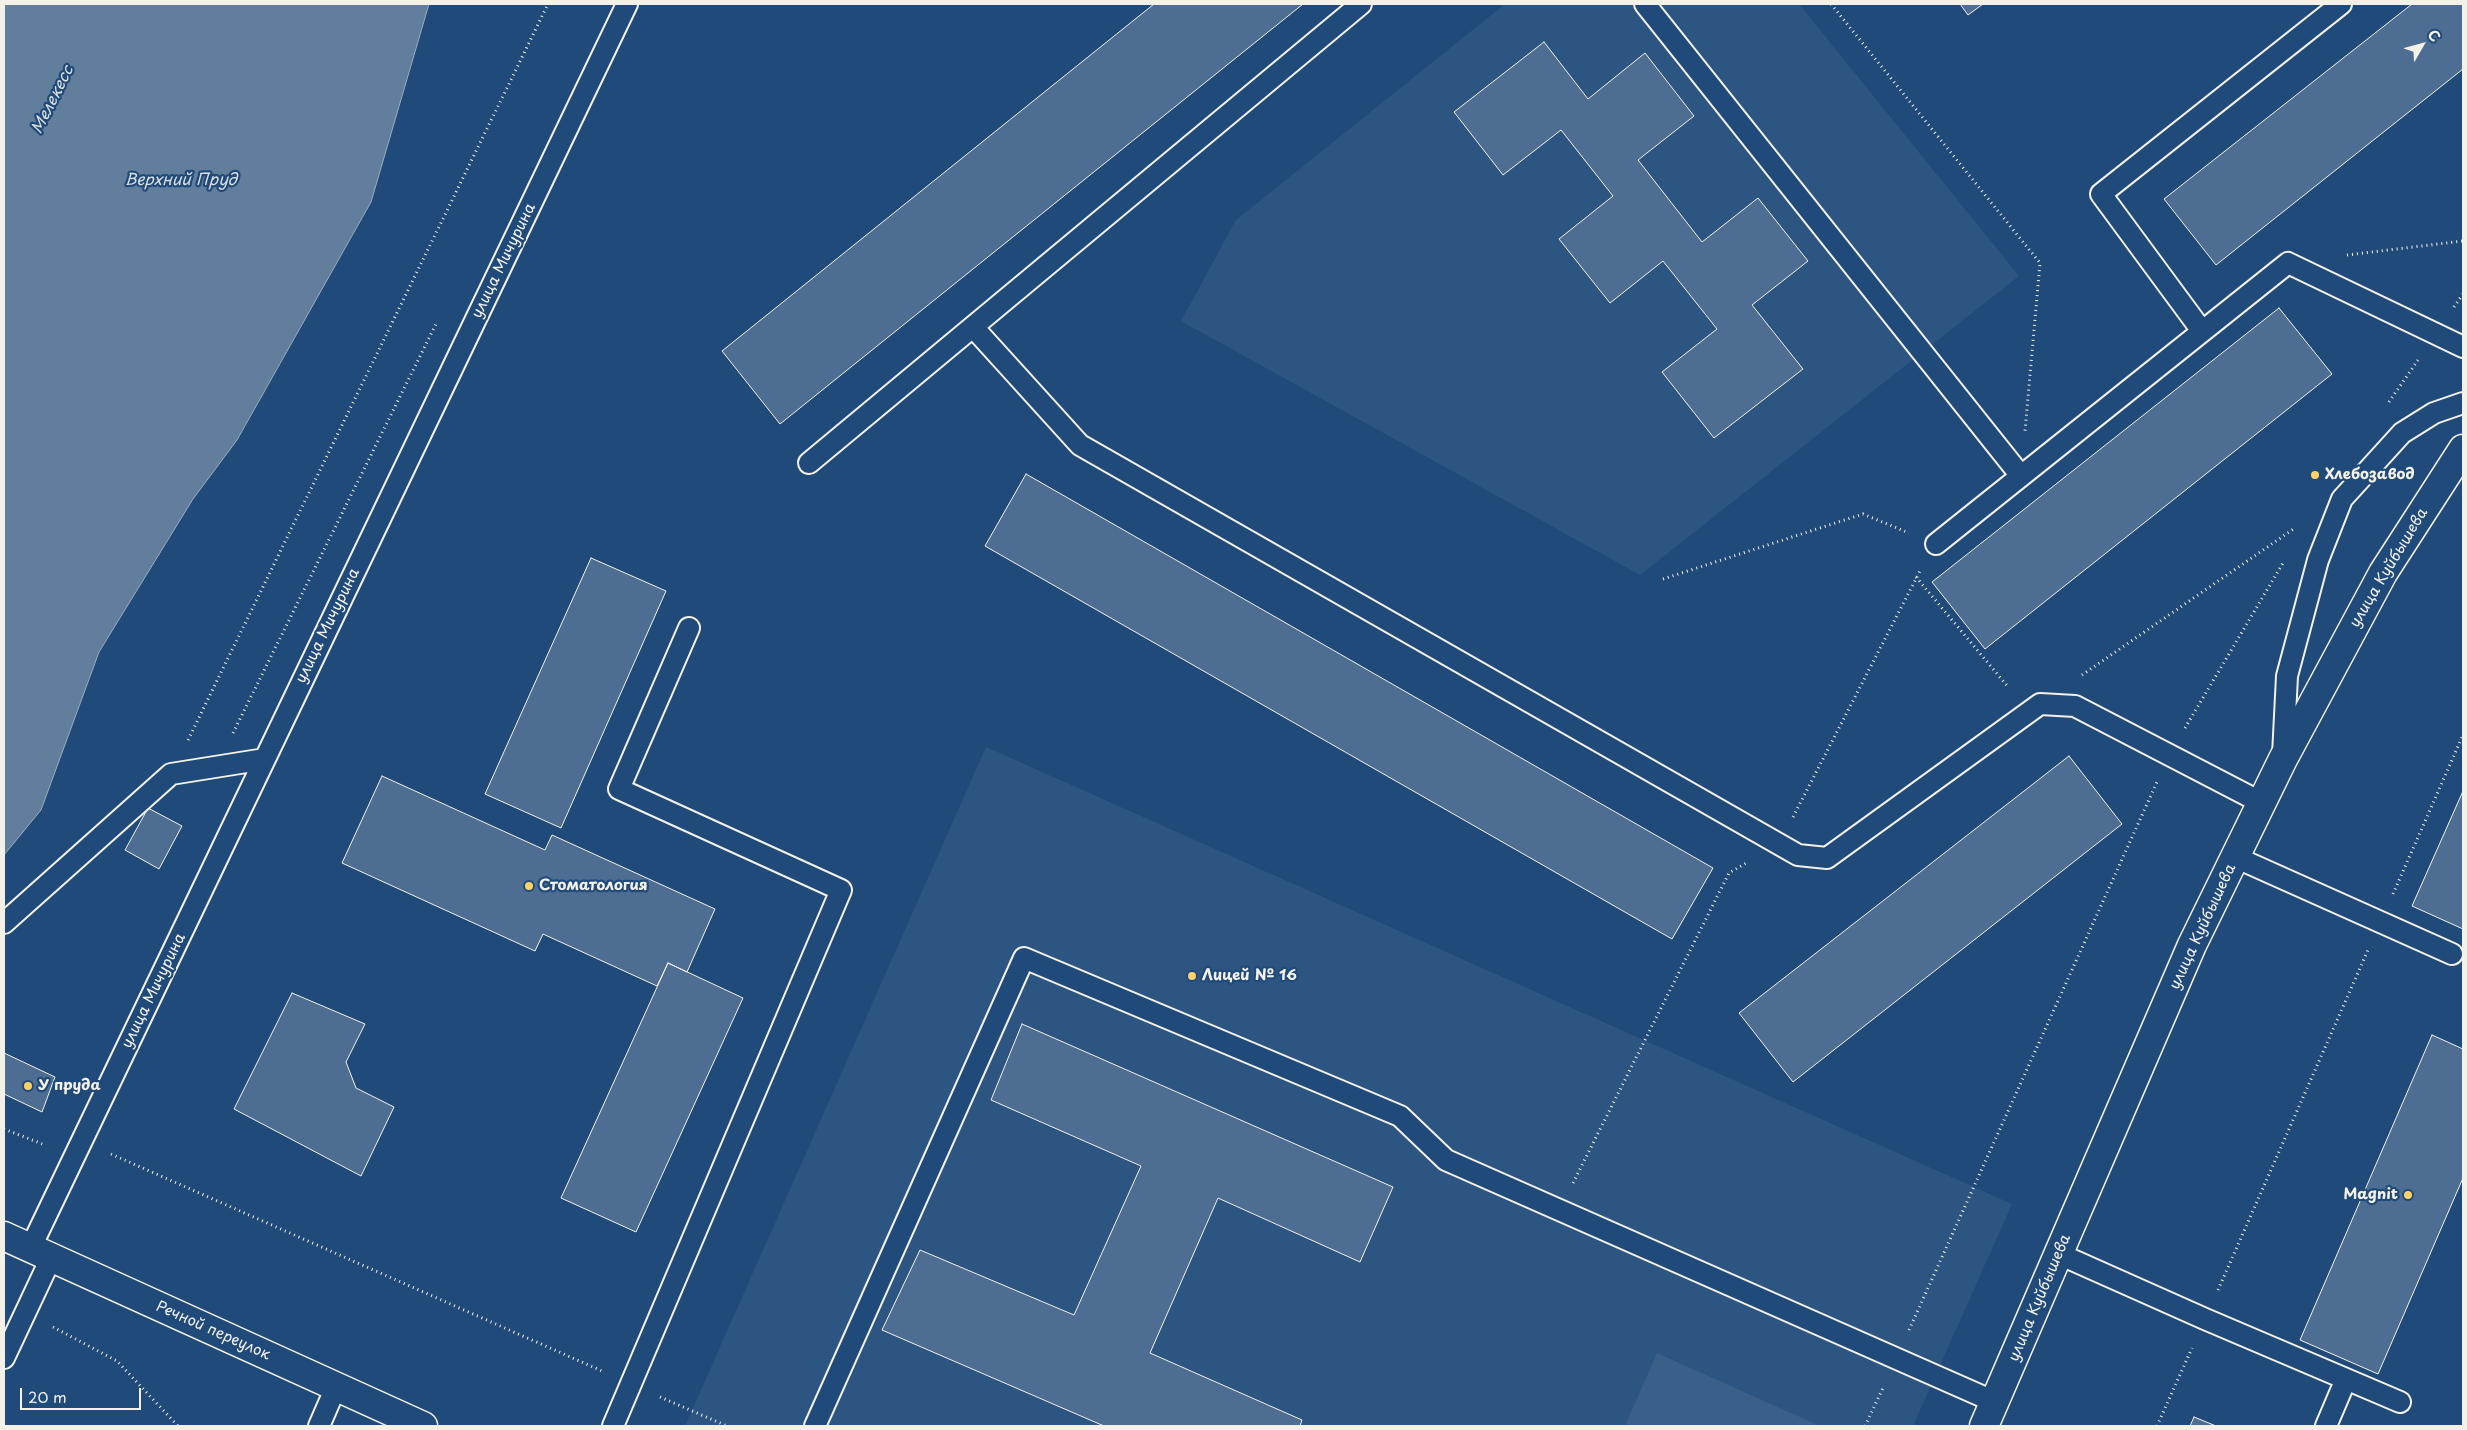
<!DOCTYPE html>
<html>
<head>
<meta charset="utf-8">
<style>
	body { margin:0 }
	#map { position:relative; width:2467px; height:1430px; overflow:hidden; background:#1f4a7a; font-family:"Playpen Sans",sans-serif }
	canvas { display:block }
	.frame { position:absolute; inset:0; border:5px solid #f4f1e8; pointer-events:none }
	.north { position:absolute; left:2397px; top:20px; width:50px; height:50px; -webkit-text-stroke:4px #1f4a7a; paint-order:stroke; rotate:52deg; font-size:14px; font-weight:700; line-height:20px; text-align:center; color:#f4f1e8 }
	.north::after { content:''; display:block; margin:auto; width:18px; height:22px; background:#f4f1e8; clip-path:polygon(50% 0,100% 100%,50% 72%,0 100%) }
	.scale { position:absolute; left:20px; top:1388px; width:121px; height:22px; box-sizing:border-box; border:2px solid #f4f1e8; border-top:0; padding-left:6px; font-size:15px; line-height:18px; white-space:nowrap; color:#f4f1e8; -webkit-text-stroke:4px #1f4a7a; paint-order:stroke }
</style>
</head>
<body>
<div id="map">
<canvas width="2467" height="1430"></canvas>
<div class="frame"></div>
<div class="north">С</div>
<div class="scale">20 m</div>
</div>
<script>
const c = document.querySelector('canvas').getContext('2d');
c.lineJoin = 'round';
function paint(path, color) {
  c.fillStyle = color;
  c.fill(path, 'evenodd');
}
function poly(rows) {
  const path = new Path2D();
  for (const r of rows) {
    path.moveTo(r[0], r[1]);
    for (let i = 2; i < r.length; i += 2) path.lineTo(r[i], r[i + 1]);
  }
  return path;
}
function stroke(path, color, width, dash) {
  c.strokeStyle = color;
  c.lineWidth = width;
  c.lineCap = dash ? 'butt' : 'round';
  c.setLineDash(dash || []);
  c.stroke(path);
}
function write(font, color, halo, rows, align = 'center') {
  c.font = font + ' "Playpen Sans",sans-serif';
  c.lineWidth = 4.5;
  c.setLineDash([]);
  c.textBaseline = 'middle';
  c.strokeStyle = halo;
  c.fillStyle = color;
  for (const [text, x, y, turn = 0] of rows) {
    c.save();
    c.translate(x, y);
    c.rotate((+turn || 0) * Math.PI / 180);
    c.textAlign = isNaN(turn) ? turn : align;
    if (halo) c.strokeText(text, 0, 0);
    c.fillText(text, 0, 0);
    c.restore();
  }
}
const built = poly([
	[1505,4,1799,4,2019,276,1640,575,1181,321,1236,220],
	[986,747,2012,1204,1913,1426,685,1426]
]);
const green = poly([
	[1657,1353,1820,1426,1625,1426]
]);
const water = poly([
	[4,4,429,4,371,202,237,440,193,499,99,652,41,810,4,855,4,4]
]);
const building = poly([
	[1154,4,1303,4,780,424,722,351,1154,4],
	[1960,4,1983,4,1968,15,1960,4],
	[2412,4,2463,4,2463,69,2216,265,2164,199,2412,4],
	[1544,42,1588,99,1645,53,1694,116,1638,160,1702,242,1758,198,1808,261,1752,305,1803,369,1714,438,1662,372,1717,329,1663,261,1610,303,1559,239,1613,196,1561,130,1503,175,1454,112,1544,42],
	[2279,308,2332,374,1985,649,1932,582,2279,308],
	[1026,474,1713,868,1672,939,985,546,1026,474],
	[591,558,666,591,561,828,485,794,591,558],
	[2069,756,2122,824,1793,1082,1739,1013,2069,756],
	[382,776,545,850,552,835,715,909,687,972,668,963,657,986,543,934,535,951,342,863,382,776],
	[2463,791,2463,929,2412,906,2463,791],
	[148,808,182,826,159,869,125,850,148,808],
	[668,963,743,998,636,1232,561,1198,668,963],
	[292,993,365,1024,346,1062,356,1088,394,1107,361,1176,234,1109,292,993],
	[1022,1024,1393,1187,1360,1262,1218,1198,1150,1353,1302,1420,1300,1426,1104,1426,882,1330,920,1250,1074,1315,1141,1166,991,1100,1022,1024],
	[2432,1035,2463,1049,2463,1178,2378,1374,2300,1340,2432,1035],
	[4,1053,55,1077,42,1112,4,1094,4,1053],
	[2194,1417,2216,1426,2190,1426,2194,1417]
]);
const path = poly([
	[1831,4,2040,263,2025,431],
	[2347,255,2463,241],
	[2454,307,2463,294],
	[2389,402,2418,360],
	[1916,577,2009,688],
	[1663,579,1863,514,1909,533],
	[2082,675,2295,528],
	[2185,728,2283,563],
	[233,733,437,322],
	[188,740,548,4],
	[1793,817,1920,571],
	[2393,894,2463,735],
	[4,1129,45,1145],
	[111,1154,602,1371],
	[1573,1183,1729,873,1748,862],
	[2218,1290,2368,950],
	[53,1327,117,1361,178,1426],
	[1909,1330,2157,782],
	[660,1397,727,1426],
	[1865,1426,1884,1386],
	[2157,1426,2192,1348]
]);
const lane = poly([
	[1645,4,2021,476],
	[973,327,1080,445,1798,855,1827,858,2040,704,2075,706,2262,803],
	[2202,331,2101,194,2341,4],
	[809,463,1361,4],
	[1936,544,2288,263,2463,347],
	[2283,755,2287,676,2318,560,2342,499,2402,433,2434,413,2463,403],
	[2235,857,2452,954],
	[4,923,171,774,265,759],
	[30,1249,627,4],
	[2059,1254,2205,1319,2400,1402],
	[4,1358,51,1258],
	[319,1426,336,1387],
	[613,1426,841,890,619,789,689,628],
	[815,1426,1024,958,1400,1116,1446,1160,1995,1402],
	[2326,1426,2346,1379]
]);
const secondary = poly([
	[4,1236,423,1426],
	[1984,1426,2192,945,2283,759,2383,573,2463,449]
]);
const markers = [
	[2315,475,5,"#ffd166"],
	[529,886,5,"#ffd166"],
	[1192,976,5,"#ffd166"],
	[28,1086,5,"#ffd166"],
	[2408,1195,5,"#ffd166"]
];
const streetNames = [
	["улица Мичурина",504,261,-64],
	["улица Куйбышева",2389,568,-59],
	["улица Мичурина",328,626,-64],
	["улица Куйбышева",2203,927,-65],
	["улица Мичурина",154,991,-64],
	["улица Куйбышева",2040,1298,-67],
	["Речной переулок",213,1331,24]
];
const poiNames = [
	["Хлебозавод",2325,475],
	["Стоматология",539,886],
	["Лицей № 16",1202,976],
	["У пруда",38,1086],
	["Magnit",2398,1195,"right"]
];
const waterNames = [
	["Мелекесс",53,100,-63],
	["Верхний Пруд",181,181]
];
paint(built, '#2d5581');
paint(green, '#3a5f88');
paint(water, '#627e9d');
stroke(water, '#9cacbb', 1);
paint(building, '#4d6e92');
stroke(building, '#f4f1e8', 1);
stroke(lane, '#f4f1e8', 24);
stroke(secondary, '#f4f1e8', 31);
stroke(path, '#f4f1e8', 3, [1, 4]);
stroke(lane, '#1f4a7a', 20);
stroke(secondary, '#1f4a7a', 28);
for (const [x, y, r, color] of markers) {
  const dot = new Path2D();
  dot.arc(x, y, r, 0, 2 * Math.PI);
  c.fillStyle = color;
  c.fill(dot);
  stroke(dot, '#1f4a7a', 2);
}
write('15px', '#f4f1e8', '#1f4a7a', streetNames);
write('bold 15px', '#f4f1e8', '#1f4a7a', poiNames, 'left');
write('italic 16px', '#dee0dd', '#1f4a7a', waterNames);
</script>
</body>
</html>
